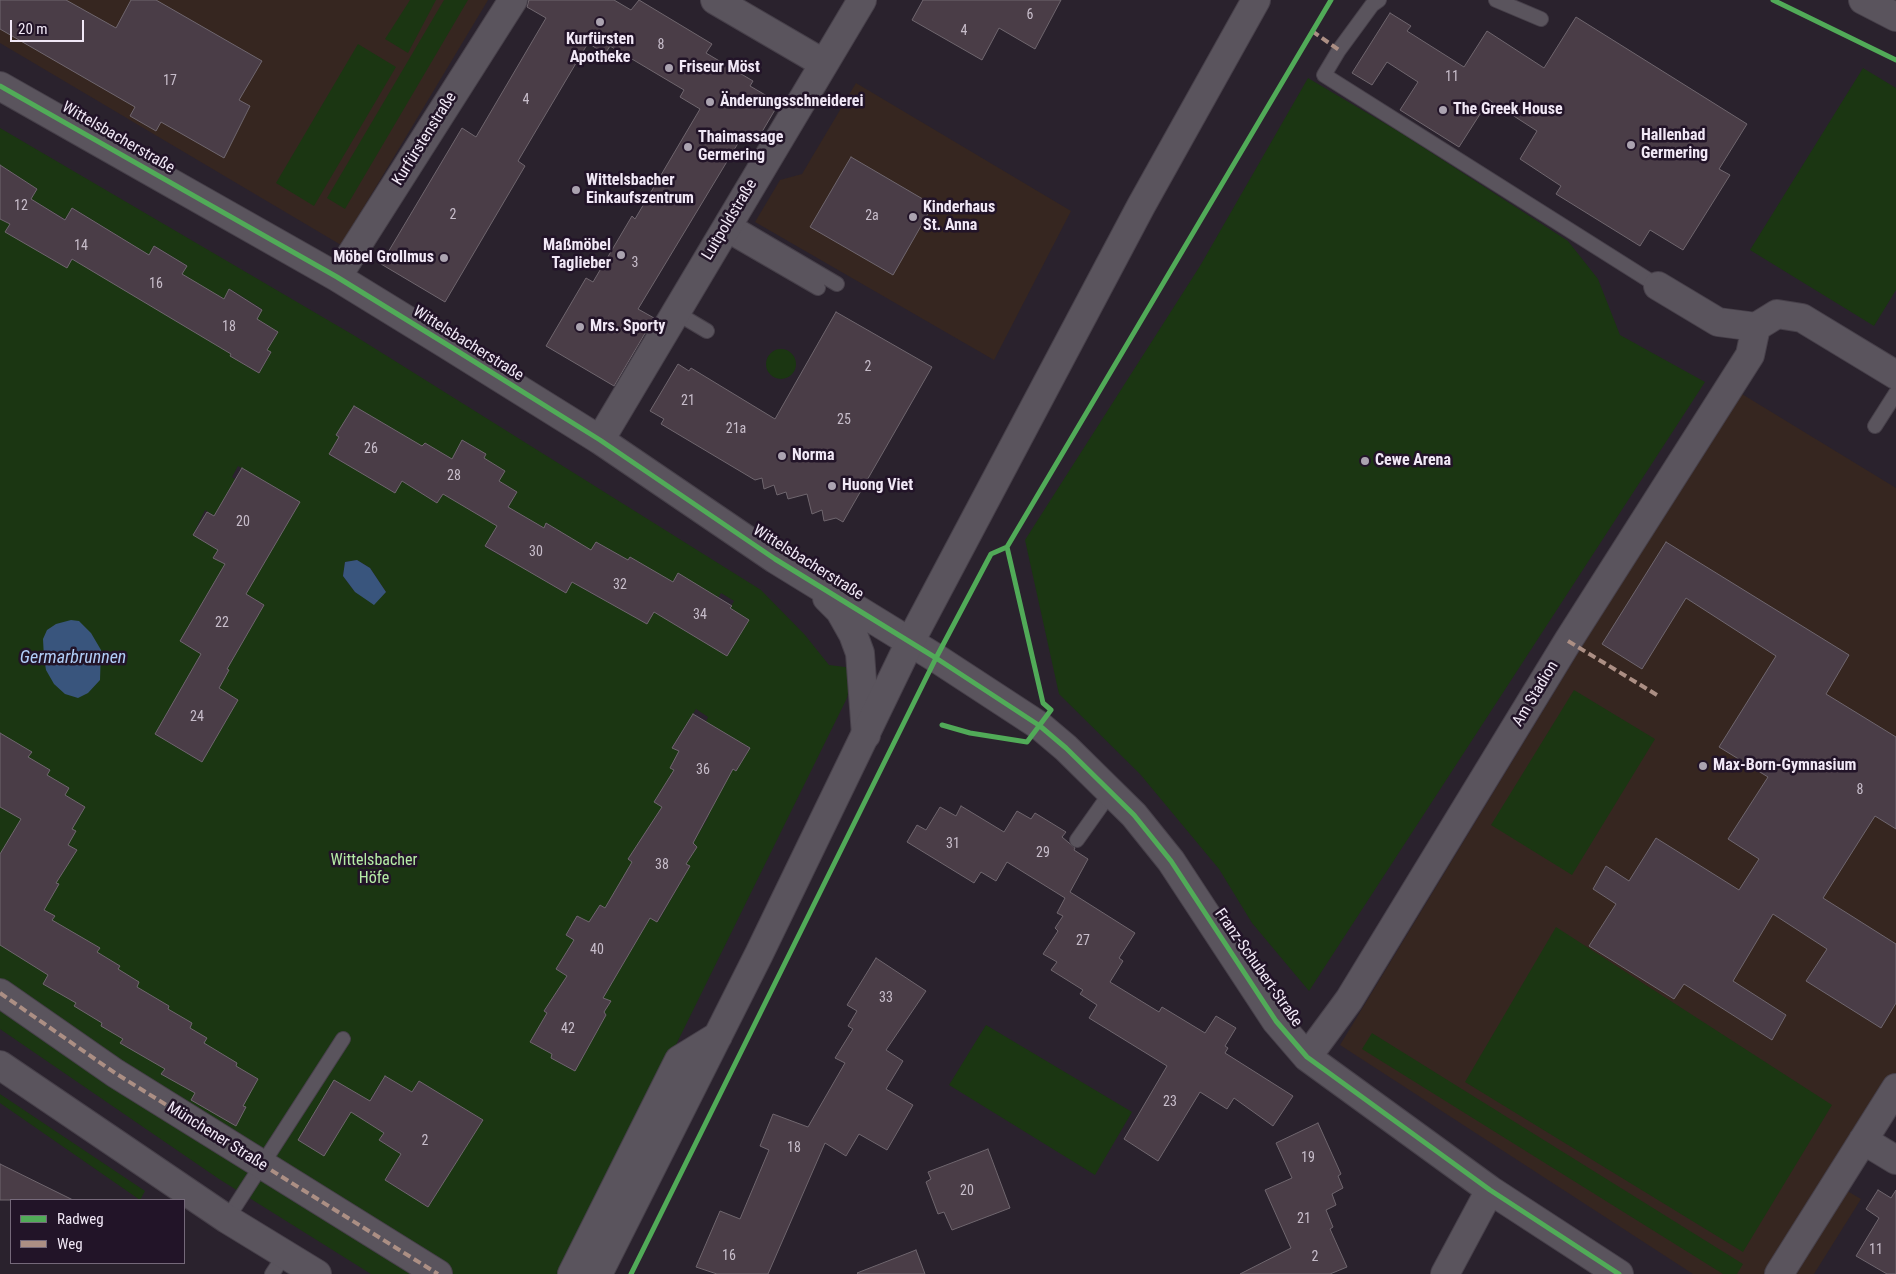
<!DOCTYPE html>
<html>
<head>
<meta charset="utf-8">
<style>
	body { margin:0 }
	#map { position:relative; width:1896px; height:1274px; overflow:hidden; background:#2a222d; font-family:"Roboto Condensed",sans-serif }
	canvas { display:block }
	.legend { position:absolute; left:10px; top:1199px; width:175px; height:65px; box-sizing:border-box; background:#221428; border:1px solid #75697a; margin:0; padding:6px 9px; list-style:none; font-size:15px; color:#f1e8f6 }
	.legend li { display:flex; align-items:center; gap:10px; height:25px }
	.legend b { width:25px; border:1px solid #75697a }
	.scale { position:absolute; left:10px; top:20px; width:74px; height:22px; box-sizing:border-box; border:2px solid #f1e8f6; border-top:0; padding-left:6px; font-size:15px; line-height:18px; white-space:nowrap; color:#f1e8f6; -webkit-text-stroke:4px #221428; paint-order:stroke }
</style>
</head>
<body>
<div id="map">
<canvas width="1896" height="1274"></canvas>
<ul class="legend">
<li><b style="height:6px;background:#51ab58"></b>Radweg</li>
<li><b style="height:6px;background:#ac8f84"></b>Weg</li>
</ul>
<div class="scale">20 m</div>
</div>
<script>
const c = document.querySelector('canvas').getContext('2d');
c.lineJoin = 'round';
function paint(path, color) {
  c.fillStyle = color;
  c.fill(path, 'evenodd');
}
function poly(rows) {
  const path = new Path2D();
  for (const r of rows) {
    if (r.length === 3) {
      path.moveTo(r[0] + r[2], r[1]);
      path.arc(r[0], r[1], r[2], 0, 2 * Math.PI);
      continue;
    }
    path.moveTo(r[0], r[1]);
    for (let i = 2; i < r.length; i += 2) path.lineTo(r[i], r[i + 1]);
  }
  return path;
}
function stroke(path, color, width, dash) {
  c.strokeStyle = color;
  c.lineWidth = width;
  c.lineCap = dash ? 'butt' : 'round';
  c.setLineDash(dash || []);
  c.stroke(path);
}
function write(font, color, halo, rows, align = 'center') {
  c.font = font + ' "Roboto Condensed",sans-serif';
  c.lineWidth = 5;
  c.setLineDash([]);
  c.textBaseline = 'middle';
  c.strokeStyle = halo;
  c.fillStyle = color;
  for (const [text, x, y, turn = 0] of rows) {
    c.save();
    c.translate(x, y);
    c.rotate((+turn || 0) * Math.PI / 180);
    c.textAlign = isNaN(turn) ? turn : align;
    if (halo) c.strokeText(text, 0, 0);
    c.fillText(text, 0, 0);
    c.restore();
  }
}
const education = poly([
	[0,0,488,0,341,245,0,43],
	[856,83,1071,211,994,360,755,222,780,180,802,174],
	[1737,391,1896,488,1896,1115,1886,1130,1873,1136,1842,1188,1861,1199,1814,1274,1693,1274,1340,1045]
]);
const green = poly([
	[410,0,436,0,408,53,385,39],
	[444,0,468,0,345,209,327,198],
	[358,44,396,67,314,206,276,183],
	[1863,68,1896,88,1896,290,1874,326,1750,250],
	[1308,78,1401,133,1568,241,1598,279,1620,335,1705,382,1309,991,1252,923,1219,869,1140,774,1059,694,1025,540,1200,266],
	[0,128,355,336,761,590,805,635,829,665,853,668,847,698,563,1274,371,1274,219,1179,0,1029,0,219,10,224,6,232,67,268,72,259,237,344,230,356,259,373,271,353,267,350,278,332,257,319,262,309,230,289,224,299,203,288,182,274,186,265,155,246,149,255,73,208,65,219,31,199,37,189,5,168,0,177],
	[354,406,411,440,417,455,425,443,452,459,463,440,486,454,484,458,499,481,517,492,508,507,544,528,546,523,569,537,587,557,596,542,628,560,630,557,649,568,668,589,678,574,718,598,721,593,734,601,730,608,749,620,727,656,654,612,647,624,626,612,604,591,599,598,572,582,565,593,542,579,519,557,515,564,485,547,499,522,490,516,487,520,468,509,447,488,437,503,402,481,395,493,369,478,349,451,343,463,329,455,339,437,337,435],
	[238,466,300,502,246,594,264,605,227,669,229,670,219,688,238,700,202,762,155,734,201,654,180,641,225,564,213,558,218,550,193,535,205,510,222,520,223,501,235,479,232,477],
	[357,560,370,568,386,592,355,592,343,576,345,562],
	[696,709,708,717,706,722,750,748,736,771,733,769,704,812,709,816,693,843,697,847,686,864,690,866,658,922,650,918,603,998,611,1002,604,1012,606,1015,575,1071,551,1058,552,1054,530,1042,547,1013,544,1011,567,976,556,969,574,940,566,935,577,916,589,922,600,905,605,908,621,881,637,865,628,859,662,807,654,802,674,770,670,768,679,752,672,747],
	[385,1076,412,1092,419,1081,482,1120,428,1207,385,1180,401,1154,380,1141,384,1133,364,1109],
	[781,364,15],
	[1574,690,1655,739,1572,875,1491,825],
	[1556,927,1832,1105,1743,1252,1465,1082],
	[986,1025,1132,1112,1095,1175,949,1085],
	[1372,1033,1743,1264,1737,1274,1723,1274,1362,1049],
	[0,1094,145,1191,140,1200,0,1103]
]);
const water = poly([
	[357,560,370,568,386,592,374,605,355,592,343,576,345,562],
	[71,620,79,621,91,633,101,650,100,680,88,693,78,698,65,694,54,684,46,670,44,658,43,639,47,630,56,624]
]);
const building = poly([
	[0,0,66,0,116,28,131,0,156,0,262,61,239,100,250,106,224,158,161,122,156,131,130,116,135,107,0,29,0,0],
	[529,0,614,0,631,10,639,0,712,44,706,53,753,81,750,86,779,103,756,142,743,135,638,309,654,318,614,386,546,346,586,278,593,282,632,216,635,219,700,109,680,97,684,90,610,46,605,54,588,43,518,161,525,166,445,302,381,264,462,128,476,137,546,18,527,7,529,0],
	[923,0,1061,0,1035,49,999,28,982,60,912,20,923,0],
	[1390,13,1411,26,1407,31,1464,67,1487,31,1544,68,1576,17,1747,124,1719,169,1730,175,1683,250,1650,230,1640,246,1556,194,1561,186,1520,159,1537,131,1489,100,1459,147,1400,110,1418,82,1387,62,1372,85,1352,73,1390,13],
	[851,157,933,205,893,275,810,227,851,157],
	[0,165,37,189,31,199,65,220,72,208,149,255,154,246,187,266,182,274,224,299,229,289,262,310,257,319,278,332,267,350,271,352,259,373,230,356,231,354,72,259,67,268,5,232,10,224,0,219,0,165],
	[836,312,932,367,843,522,836,518,824,521,822,510,812,514,807,494,788,499,786,492,777,495,774,485,764,489,762,478,755,480,661,424,664,419,650,411,678,364,689,371,691,368,775,419,836,312],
	[354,406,422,446,425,443,452,459,462,440,486,454,484,458,505,471,499,481,517,492,508,507,544,528,546,523,591,550,596,542,628,560,630,557,673,582,678,573,732,606,730,608,749,620,727,656,654,612,647,624,572,582,566,593,485,546,497,526,443,494,437,503,402,481,395,493,329,454,339,437,336,435,354,406],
	[242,468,300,502,246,594,264,605,227,669,229,670,219,688,238,700,202,762,155,734,201,654,180,641,225,564,213,558,218,550,193,535,207,512,214,516,242,468],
	[1666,542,1849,655,1826,694,1896,737,1896,829,1875,816,1823,898,1896,944,1896,1003,1881,1028,1806,981,1827,949,1773,914,1733,981,1786,1015,1772,1040,1684,984,1674,999,1589,946,1616,904,1593,889,1606,866,1629,881,1656,838,1739,890,1759,859,1728,839,1768,777,1719,747,1776,656,1686,598,1642,669,1602,644,1666,542],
	[693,714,750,748,736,771,733,769,693,843,697,847,686,864,690,866,657,922,650,918,603,998,611,1001,604,1012,606,1015,575,1071,551,1058,552,1054,530,1042,547,1013,544,1011,567,976,556,969,574,940,566,935,577,916,589,922,600,905,605,908,632,862,628,859,662,807,654,802,674,770,670,768,679,751,672,748,693,714],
	[0,733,32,752,28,757,50,770,47,775,69,788,65,795,85,807,72,829,76,831,68,845,77,850,56,883,59,884,44,910,55,916,52,920,100,948,97,952,120,966,118,969,139,982,137,987,169,1006,168,1009,192,1023,190,1028,207,1038,204,1043,237,1063,236,1066,258,1079,243,1106,246,1107,236,1126,191,1100,195,1093,161,1074,165,1069,120,1043,123,1039,101,1026,102,1023,74,1006,76,1003,43,984,48,975,0,945,0,854,21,819,0,807,0,733],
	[961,806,1004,832,1017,811,1031,819,1035,813,1066,832,1062,837,1075,848,1074,850,1088,859,1070,892,1135,933,1119,958,1123,961,1110,982,1159,1012,1162,1007,1205,1033,1216,1016,1236,1028,1225,1046,1228,1048,1225,1053,1293,1096,1273,1126,1234,1098,1227,1109,1200,1092,1158,1161,1124,1139,1167,1066,1089,1018,1097,1005,1080,994,1083,990,1051,970,1057,962,1043,954,1058,931,1055,928,1063,916,1057,913,1065,898,1007,862,996,881,981,872,974,883,907,842,917,825,926,830,940,807,956,816,961,806],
	[876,958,926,991,886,1050,903,1061,886,1089,913,1105,887,1150,859,1134,846,1156,825,1143,768,1274,717,1274,696,1267,720,1211,740,1219,769,1150,760,1146,773,1114,808,1127,845,1063,835,1058,853,1029,848,1026,857,1011,847,1005,876,958],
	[385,1076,412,1092,419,1081,483,1120,428,1207,385,1180,401,1154,379,1140,384,1133,351,1112,324,1156,298,1140,334,1080,370,1101,385,1076],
	[1318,1123,1341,1174,1338,1176,1343,1188,1332,1194,1336,1205,1326,1210,1333,1227,1330,1229,1347,1267,1330,1274,1240,1274,1291,1248,1265,1190,1292,1178,1276,1143,1318,1123],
	[988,1149,1010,1208,952,1230,944,1212,938,1214,926,1182,931,1179,928,1172,988,1149],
	[0,1164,73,1200,0,1200,0,1164],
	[1878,1190,1891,1198,1896,1190,1896,1274,1887,1274,1856,1256,1879,1218,1866,1209,1878,1190],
	[916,1250,925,1274,858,1274,857,1273,916,1250]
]);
const service = poly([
	[1379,0,1372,5,1339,50,1324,75,1658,286],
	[1496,0,1541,19],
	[730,221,837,284],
	[723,233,818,288],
	[675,312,707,331],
	[1875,426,1896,393],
	[1077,840,1111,792],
	[227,1219,343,1039],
	[272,1274,285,1254]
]);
const minor = poly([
	[715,0,823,63],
	[0,86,337,277,446,344,600,440,775,559,936,658,1040,726,1066,748,1134,815,1171,861,1276,1021,1307,1057,1490,1190,1619,1274],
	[337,277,513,0],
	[1658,286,1718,322,1756,327,1777,314,1802,318,1896,375],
	[600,440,862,0],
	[827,598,840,611,853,634,860,653,866,735],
	[0,993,115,1073,438,1274],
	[1307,1057,1349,1000,1568,641,1750,355,1756,327],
	[1863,1140,1896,1160],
	[1445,1274,1490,1190],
	[1779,1274,1896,1088]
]);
const tertiary = poly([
	[0,1065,227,1219,317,1274]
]);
const secondary = poly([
	[1863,0,1896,17],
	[572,1274,679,1060,718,1036],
	[598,1274,759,954,910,642,1141,206,1256,0]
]);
const quiet = poly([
	[1312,31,1339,50],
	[1568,641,1657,695],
	[0,993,115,1073,438,1274]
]);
const cycleway = poly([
	[1773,0,1896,60],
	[0,86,337,277,446,344,600,440,775,559,936,658,1040,726,1066,748,1134,815,1171,861,1276,1021,1307,1057,1490,1190,1619,1274],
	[942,725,970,733,1027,742,1051,710,1043,703,1007,547,1331,0],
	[631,1274,936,658,991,554,1007,547]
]);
const markers = [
	[600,22,5,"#aba3b0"],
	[669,68,5,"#aba3b0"],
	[710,102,5,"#aba3b0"],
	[1443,110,5,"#aba3b0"],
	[1631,145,5,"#aba3b0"],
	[688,147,5,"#aba3b0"],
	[576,190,5,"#aba3b0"],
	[913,217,5,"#aba3b0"],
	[621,255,5,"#aba3b0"],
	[444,258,5,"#aba3b0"],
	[580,327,5,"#aba3b0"],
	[782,456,5,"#aba3b0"],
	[1365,461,5,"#aba3b0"],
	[832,486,5,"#aba3b0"],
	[1703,766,5,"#aba3b0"]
];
const numberNames = [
	["6",1030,15],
	["4",964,31],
	["8",661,45],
	["11",1452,77],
	["17",170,81],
	["4",526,100],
	["12",21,206],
	["2",453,215],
	["2a",872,216],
	["14",81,246],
	["3",635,263],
	["16",156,284],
	["18",229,327],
	["2",868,367],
	["21",688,401],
	["25",844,420],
	["21a",736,429],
	["26",371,449],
	["28",454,476],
	["20",243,522],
	["30",536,552],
	["32",620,585],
	["34",700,615],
	["22",222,623],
	["24",197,717],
	["36",703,770],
	["8",1860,790],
	["31",953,844],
	["29",1043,853],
	["38",662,865],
	["27",1083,941],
	["40",597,950],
	["33",886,998],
	["42",568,1029],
	["23",1170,1102],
	["2",425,1141],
	["18",794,1148],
	["19",1308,1158],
	["20",967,1191],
	["21",1304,1219],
	["11",1876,1250],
	["16",729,1256],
	["2",1315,1257]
];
const poiNames = [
	["Kurfürsten",600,40,"center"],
	["Apotheke",600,58,"center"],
	["Friseur Möst",679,68],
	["Änderungsschneiderei",720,102],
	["The Greek House",1453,110],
	["Hallenbad",1641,136],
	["Germering",1641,154],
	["Thaimassage",698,138],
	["Germering",698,156],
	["Wittelsbacher",586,181],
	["Einkaufszentrum",586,199],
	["Kinderhaus",923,208],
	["St. Anna",923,226],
	["Maßmöbel",611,246,"right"],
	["Taglieber",611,264,"right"],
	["Möbel Grollmus",434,258,"right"],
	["Mrs. Sporty",590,327],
	["Norma",792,456],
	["Cewe Arena",1375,461],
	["Huong Viet",842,486],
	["Max-Born-Gymnasium",1713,766]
];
const streetNames = [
	["Wittelsbacherstraße",118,138,30],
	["Kurfürstenstraße",425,139,-58],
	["Luitpoldstraße",730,220,-59],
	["Wittelsbacherstraße",468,344,32],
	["Wittelsbacherstraße",808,563,32],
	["Am Stadion",1536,694,-59],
	["Franz-Schubert-Straße",1258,968,55],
	["Münchener Straße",217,1137,32]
];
const parkNames = [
	["Wittelsbacher",374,861],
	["Höfe",374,879]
];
const waterNames = [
	["Germarbrunnen",73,658]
];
paint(education, '#362620');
paint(green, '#1b3612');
paint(water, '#39557d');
paint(building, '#4a3d47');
stroke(building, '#6f666e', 1);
stroke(service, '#47404a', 16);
stroke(minor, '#47404a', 30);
stroke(tertiary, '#47404a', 30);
stroke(secondary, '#47404a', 30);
stroke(service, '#5a545d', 14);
stroke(minor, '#5a545d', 28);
stroke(tertiary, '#5a545d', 28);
stroke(secondary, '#5a545d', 28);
stroke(quiet, '#ac8f84', 4, [8, 4]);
stroke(cycleway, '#51ab58', 5);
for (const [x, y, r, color] of markers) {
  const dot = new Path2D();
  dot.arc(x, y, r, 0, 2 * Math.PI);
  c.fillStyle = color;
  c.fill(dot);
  stroke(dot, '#221428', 2);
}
write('14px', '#c7bdca', null, numberNames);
write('bold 16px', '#f1e8f6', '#221428', poiNames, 'left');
write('16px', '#f1e8f6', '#221428', streetNames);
write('16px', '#b5eca6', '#221428', parkNames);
write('italic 18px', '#b1cef7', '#221428', waterNames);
</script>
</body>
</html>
